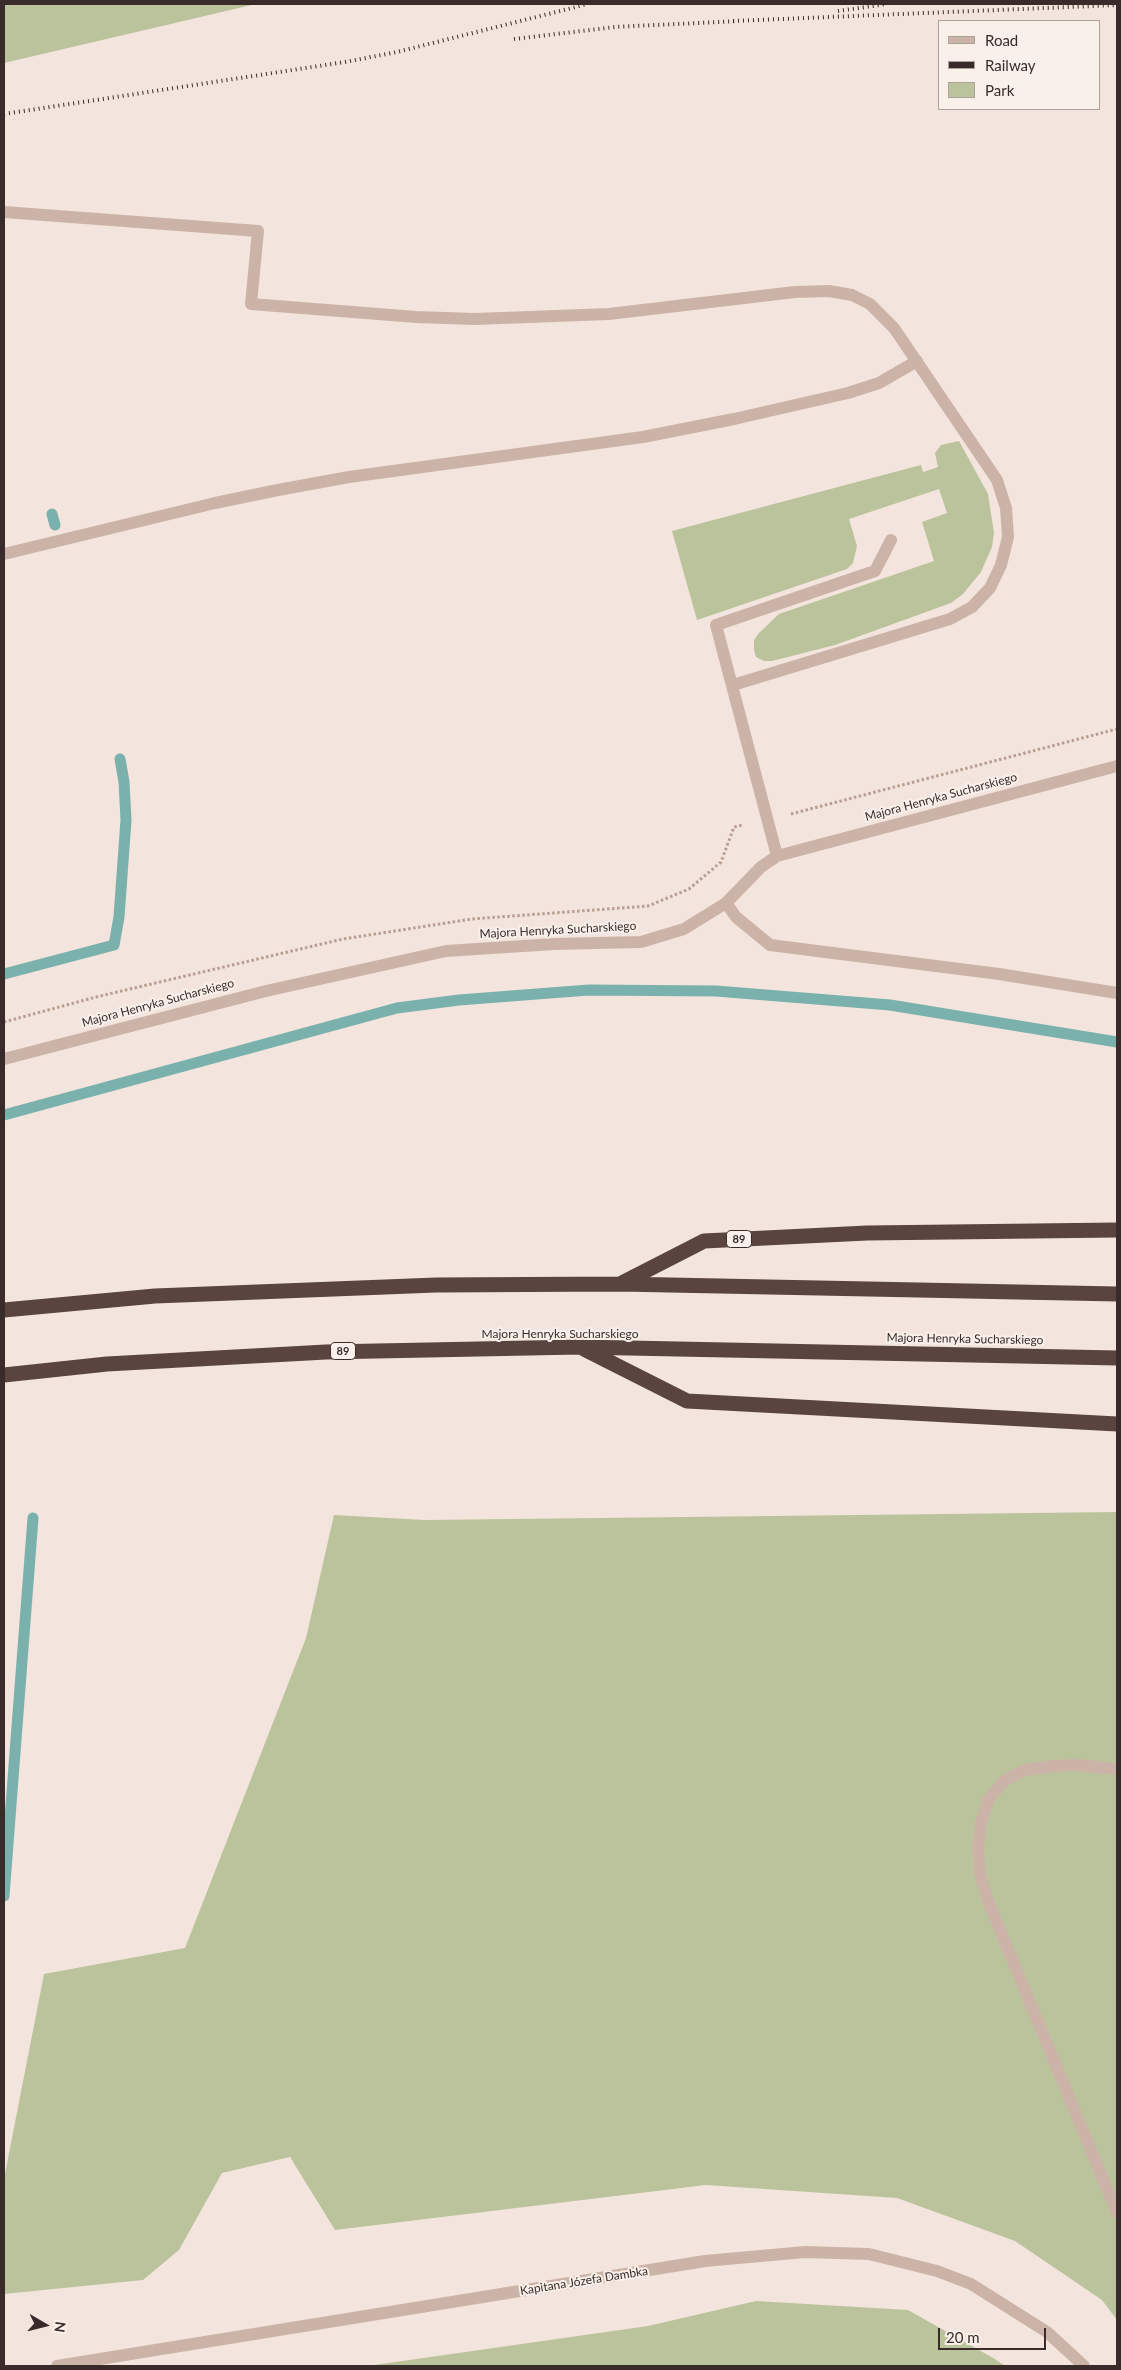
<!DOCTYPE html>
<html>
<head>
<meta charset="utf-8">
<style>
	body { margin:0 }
	#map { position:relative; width:1121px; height:2370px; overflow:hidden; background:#f3e5dd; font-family:Lato,sans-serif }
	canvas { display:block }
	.frame { position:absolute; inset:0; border:5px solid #382b29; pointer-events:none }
	.legend { position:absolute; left:938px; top:20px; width:162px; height:90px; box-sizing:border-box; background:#faf0ea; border:1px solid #aca19d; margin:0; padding:6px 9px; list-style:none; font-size:15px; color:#382b29 }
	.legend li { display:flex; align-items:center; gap:10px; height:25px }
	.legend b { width:25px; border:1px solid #aca19d }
	.north { position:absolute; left:20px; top:2300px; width:50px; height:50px; -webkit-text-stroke:4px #faf0ea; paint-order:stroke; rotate:98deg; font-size:14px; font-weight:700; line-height:20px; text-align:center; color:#382b29 }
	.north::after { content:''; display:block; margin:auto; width:18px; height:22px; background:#382b29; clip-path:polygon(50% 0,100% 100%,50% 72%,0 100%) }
	.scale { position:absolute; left:938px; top:2328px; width:108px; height:22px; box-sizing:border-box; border:2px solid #382b29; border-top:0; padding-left:6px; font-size:15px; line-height:18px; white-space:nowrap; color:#382b29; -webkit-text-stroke:4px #faf0ea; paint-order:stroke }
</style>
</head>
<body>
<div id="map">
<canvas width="1121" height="2370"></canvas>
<div class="frame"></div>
<ul class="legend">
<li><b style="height:6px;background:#ccb3a8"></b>Road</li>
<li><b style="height:6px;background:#382b29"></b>Railway</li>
<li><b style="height:14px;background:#bbc39c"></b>Park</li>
</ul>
<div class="north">N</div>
<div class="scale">20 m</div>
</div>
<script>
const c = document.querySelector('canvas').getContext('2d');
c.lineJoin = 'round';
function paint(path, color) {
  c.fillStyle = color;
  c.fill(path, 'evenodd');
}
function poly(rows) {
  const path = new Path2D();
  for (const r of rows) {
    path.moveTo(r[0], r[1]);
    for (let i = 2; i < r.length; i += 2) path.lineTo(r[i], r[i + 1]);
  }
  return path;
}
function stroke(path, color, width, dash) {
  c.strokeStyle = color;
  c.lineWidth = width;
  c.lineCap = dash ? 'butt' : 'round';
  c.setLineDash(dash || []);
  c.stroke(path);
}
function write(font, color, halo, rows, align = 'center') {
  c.font = font + ' Lato,sans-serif';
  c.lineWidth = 4;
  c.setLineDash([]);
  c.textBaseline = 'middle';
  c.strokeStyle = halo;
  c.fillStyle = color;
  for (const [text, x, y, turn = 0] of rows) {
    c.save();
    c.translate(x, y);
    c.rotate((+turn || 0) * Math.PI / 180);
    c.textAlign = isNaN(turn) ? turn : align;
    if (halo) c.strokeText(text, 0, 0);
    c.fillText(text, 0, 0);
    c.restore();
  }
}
const green = poly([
	[4,4,256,4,4,63],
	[959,441,988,494,994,533,992,547,981,572,963,594,951,603,835,645,772,661,764,661,756,657,754,650,754,640,759,633,779,614,934,561,922,522,947,513,939,489,849,519,857,546,853,563,847,569,697,620,672,531,921,465,923,472,938,467,935,453,941,445],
	[1117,1512,1117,2320,1102,2300,1015,2241,897,2198,706,2185,335,2230,290,2157,222,2173,179,2250,143,2280,4,2294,4,2179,44,1974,185,1948,306,1638,334,1515,425,1520],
	[756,2301,908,2310,995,2359,1005,2366,367,2366,648,2326]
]);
const stream = poly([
	[52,514,55,525],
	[4,974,114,945,119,917,126,820,124,782,120,759],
	[4,1115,397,1008,459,1000,589,990,716,991,890,1005,1117,1042],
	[4,1896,33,1518]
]);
const path = poly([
	[791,814,1117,729],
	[4,1022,96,997,343,939,472,919,648,906,689,889,721,862,734,827,743,825]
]);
const minor = poly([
	[4,212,258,231,251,304,416,317,475,319,609,314,795,292,829,291,852,295,870,304,894,328,997,480,1006,508,1008,537,1001,565,990,588,972,607,950,619,733,685],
	[4,554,215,503,278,490,349,477,643,437,734,419,848,393,879,383,917,361],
	[777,856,716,625,875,571,891,540],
	[726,903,736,917,770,945,999,974,1117,993],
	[4,1059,266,991,446,951,554,944,641,942,684,929,726,903,761,867,777,856,1117,766],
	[1117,1769,1078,1765,1052,1766,1025,1770,1005,1780,989,1799,981,1822,978,1848,980,1874,988,1901,1117,2213],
	[57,2366,705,2261,805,2252,869,2254,937,2271,971,2284,1047,2332,1084,2366]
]);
const highway = poly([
	[622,1283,704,1241,867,1233,1117,1230],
	[4,1310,155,1296,436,1285,620,1284,1117,1294],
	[584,1349,687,1401,1117,1424],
	[4,1375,107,1364,326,1352,580,1347,1117,1358]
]);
const rail = poly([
	[838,11,887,4],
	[733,21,1117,5],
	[514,39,615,27,738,21],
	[4,114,345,62,397,52,588,4]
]);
const shields = [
	[739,1239,25],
	[343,1351,25]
];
const shieldNames = [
	["89",739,1239],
	["89",343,1351]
];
const streetNames = [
	["Majora Henryka Sucharskiego",941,797,-15],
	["Majora Henryka Sucharskiego",558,930,-3],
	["Majora Henryka Sucharskiego",158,1003,-15],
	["Majora Henryka Sucharskiego",560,1334],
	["Majora Henryka Sucharskiego",965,1339,1],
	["Kapitana Józefa Dambka",584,2281,-9]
];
paint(green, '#bbc39c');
stroke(stream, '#7bb1ac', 11);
stroke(path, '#b89d92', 3, [2.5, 2.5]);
stroke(minor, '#ccb3a8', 12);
stroke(highway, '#5a443f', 15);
stroke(rail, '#382b29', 4, [1, 4]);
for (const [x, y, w] of shields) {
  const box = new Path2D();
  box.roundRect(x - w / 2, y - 8.5, w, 17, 4);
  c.fillStyle = '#faf0ea';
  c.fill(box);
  stroke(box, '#382b29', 1);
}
write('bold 11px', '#382b29', null, shieldNames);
write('12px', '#382b29', '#faf0ea', streetNames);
</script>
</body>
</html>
